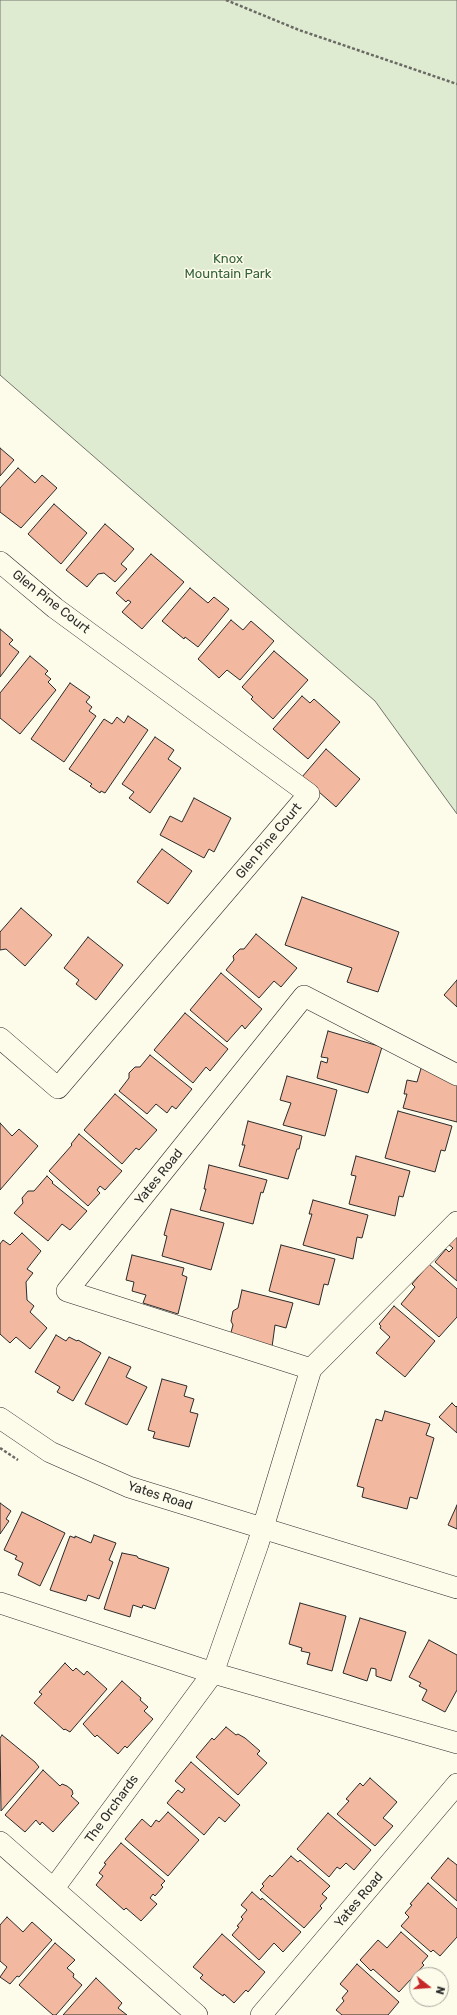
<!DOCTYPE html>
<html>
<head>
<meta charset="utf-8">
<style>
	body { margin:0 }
	#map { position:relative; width:457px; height:2015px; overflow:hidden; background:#fdfbea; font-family:Rubik,sans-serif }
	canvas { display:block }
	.north { position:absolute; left:409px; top:1967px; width:40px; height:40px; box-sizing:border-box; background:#fdfbea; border:1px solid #a9a89e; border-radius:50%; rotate:107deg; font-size:11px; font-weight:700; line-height:16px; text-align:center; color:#2b2b2b }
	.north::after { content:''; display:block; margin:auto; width:14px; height:18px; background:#c62828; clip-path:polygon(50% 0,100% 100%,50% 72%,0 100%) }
</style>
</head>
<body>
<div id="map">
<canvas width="457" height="2015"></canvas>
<div class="north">N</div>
</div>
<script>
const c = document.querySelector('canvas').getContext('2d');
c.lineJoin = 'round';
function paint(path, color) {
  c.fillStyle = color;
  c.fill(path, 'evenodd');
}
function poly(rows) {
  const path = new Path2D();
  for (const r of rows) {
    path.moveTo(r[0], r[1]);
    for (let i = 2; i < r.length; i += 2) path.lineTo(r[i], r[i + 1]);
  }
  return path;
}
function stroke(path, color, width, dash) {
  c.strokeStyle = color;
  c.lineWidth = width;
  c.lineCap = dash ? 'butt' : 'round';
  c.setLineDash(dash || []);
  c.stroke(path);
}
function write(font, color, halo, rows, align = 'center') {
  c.font = font + ' Rubik,sans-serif';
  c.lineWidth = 3;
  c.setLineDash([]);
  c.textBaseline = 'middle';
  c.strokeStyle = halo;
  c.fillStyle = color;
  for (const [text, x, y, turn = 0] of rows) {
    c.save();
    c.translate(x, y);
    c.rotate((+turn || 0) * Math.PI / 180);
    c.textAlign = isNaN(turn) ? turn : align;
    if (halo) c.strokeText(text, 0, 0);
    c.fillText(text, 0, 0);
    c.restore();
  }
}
const green = poly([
	[0,0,457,0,457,814,375,701,0,375,0,0]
]);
const building = poly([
	[0,448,14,460,0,476,0,448],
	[18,468,35,483,42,475,57,488,21,528,0,512,0,488,18,468],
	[54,504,87,533,61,564,28,534,54,504],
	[105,524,134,549,121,564,127,569,115,582,104,573,98,574,87,587,66,570,105,524],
	[151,554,184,582,142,629,122,612,131,602,128,600,126,602,116,593,151,554],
	[190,588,208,603,214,597,229,609,198,647,185,637,184,639,162,621,190,588],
	[231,620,243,630,251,621,274,641,240,680,227,670,219,678,198,659,231,620],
	[0,629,13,640,9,644,19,652,0,677,0,629],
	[274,651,308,680,273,719,251,699,253,697,242,687,274,651],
	[30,656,48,671,45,674,51,679,48,682,56,690,20,734,0,718,0,693,30,656],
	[70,683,90,697,86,702,92,707,89,711,96,716,64,762,31,739,70,683],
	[302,696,310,703,314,699,340,722,308,759,273,729,302,696],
	[128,716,148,730,105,793,101,791,100,793,90,786,92,784,69,769,104,719,112,724,117,717,124,723,128,716],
	[155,737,174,750,168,759,181,768,150,813,129,798,134,792,122,784,155,737],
	[326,749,360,779,336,807,302,777,326,749],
	[194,798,231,818,214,852,209,849,204,858,160,835,170,816,182,822,194,798],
	[162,849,192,871,168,904,137,882,162,849],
	[302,897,399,932,378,992,347,982,352,968,285,945,302,897],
	[21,908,52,935,25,966,6,949,0,950,0,932,21,908],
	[256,934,297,968,281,987,274,981,259,998,226,970,234,960,233,956,240,949,244,949,256,934],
	[88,937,123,965,96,1000,76,984,79,980,64,968,88,937],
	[221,973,262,1009,245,1029,242,1025,227,1042,190,1010,221,973],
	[457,980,457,1007,444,995,457,980],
	[185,1013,228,1049,210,1071,206,1067,193,1083,154,1050,185,1013],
	[328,1031,382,1047,368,1093,317,1078,321,1061,327,1063,328,1058,321,1057,328,1031],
	[150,1055,192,1089,176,1109,172,1106,167,1113,156,1104,147,1114,119,1091,129,1078,129,1073,135,1067,140,1067,150,1055],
	[422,1065,457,1079,457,1122,403,1108,407,1094,404,1094,407,1080,417,1082,422,1065],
	[287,1076,337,1090,325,1136,283,1125,291,1103,280,1100,287,1076],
	[115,1094,157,1130,139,1150,136,1148,122,1164,84,1130,115,1094],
	[398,1111,452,1126,445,1151,441,1150,435,1172,385,1158,398,1111],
	[248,1121,302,1136,299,1149,297,1149,288,1179,239,1166,245,1145,242,1145,248,1121],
	[0,1123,12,1136,19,1129,38,1146,0,1190,0,1123],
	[79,1134,122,1171,105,1190,100,1186,97,1190,100,1193,88,1206,49,1171,72,1145,71,1144,79,1134],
	[356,1156,410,1171,403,1197,399,1196,395,1216,349,1204,356,1176,351,1175,356,1156],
	[209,1165,267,1180,263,1193,261,1192,253,1224,200,1210,206,1189,204,1189,209,1165],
	[47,1176,53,1182,52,1183,87,1211,70,1230,62,1224,48,1241,14,1213,23,1203,22,1198,28,1191,34,1191,47,1176],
	[313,1200,368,1215,362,1238,357,1237,353,1259,303,1245,312,1214,309,1214,313,1200],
	[171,1209,224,1223,211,1270,162,1256,167,1236,164,1235,171,1209],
	[22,1233,41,1251,27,1269,33,1273,26,1282,27,1300,34,1306,30,1312,47,1328,30,1349,16,1337,10,1343,0,1334,0,1244,3,1240,10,1245,22,1233],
	[457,1234,457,1281,435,1262,446,1249,449,1252,453,1248,448,1244,457,1234],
	[281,1245,335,1259,328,1285,324,1284,319,1305,269,1291,281,1245],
	[132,1255,184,1268,182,1275,187,1277,178,1314,143,1303,146,1295,132,1291,134,1282,126,1280,132,1255],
	[429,1264,457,1289,457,1317,439,1337,401,1304,415,1287,412,1284,429,1264],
	[242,1290,293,1303,286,1328,275,1325,272,1347,230,1336,233,1325,231,1321,233,1311,238,1308,242,1290],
	[394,1306,435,1341,405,1377,376,1353,390,1337,380,1328,381,1326,379,1324,394,1306],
	[56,1335,66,1341,69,1337,77,1341,78,1340,101,1353,73,1401,57,1392,60,1387,35,1372,56,1335],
	[109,1357,131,1367,126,1377,147,1387,127,1425,85,1404,109,1357],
	[162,1379,187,1386,184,1396,194,1399,190,1412,198,1414,189,1447,153,1438,155,1432,148,1430,162,1379],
	[452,1403,456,1407,457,1406,457,1433,439,1417,452,1403],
	[385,1411,430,1424,426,1435,434,1438,417,1499,410,1497,407,1509,362,1497,364,1488,357,1486,376,1419,382,1421,385,1411],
	[0,1503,11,1511,6,1519,9,1521,0,1534,0,1503],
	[457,1505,457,1529,448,1525,457,1505],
	[22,1512,65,1533,40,1586,18,1575,23,1563,15,1559,17,1556,4,1550,22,1512],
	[94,1535,116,1543,109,1560,113,1562,99,1599,88,1595,86,1601,50,1590,70,1536,75,1538,75,1536,91,1543,94,1535],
	[122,1553,137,1556,138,1558,169,1568,155,1609,143,1605,142,1608,133,1605,130,1617,104,1609,122,1553],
	[300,1603,346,1616,332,1671,307,1664,310,1653,301,1651,302,1648,289,1644,300,1603],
	[360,1618,406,1632,391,1681,376,1676,376,1669,371,1668,367,1681,343,1673,360,1618],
	[429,1640,457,1655,457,1690,445,1712,422,1700,427,1690,419,1686,421,1683,409,1677,429,1640],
	[65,1663,73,1671,76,1668,84,1675,87,1671,107,1689,70,1732,65,1729,64,1730,34,1703,42,1694,39,1692,65,1663],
	[122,1681,141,1698,140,1700,148,1707,144,1711,153,1719,127,1748,125,1746,118,1754,97,1735,95,1737,83,1724,122,1681],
	[226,1727,236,1735,238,1734,245,1738,260,1751,257,1754,267,1763,238,1795,196,1757,212,1738,214,1740,226,1727],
	[2,1735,35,1762,39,1767,1,1811,0,1738,2,1735],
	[191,1762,240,1805,225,1822,219,1817,204,1835,167,1803,176,1792,178,1790,182,1793,185,1789,175,1781,191,1762],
	[43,1770,60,1786,62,1784,67,1786,72,1790,73,1794,71,1796,79,1803,53,1832,42,1822,40,1825,36,1820,25,1832,5,1815,43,1770],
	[370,1778,397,1802,383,1818,393,1826,375,1846,337,1814,349,1801,346,1799,360,1783,363,1786,370,1778],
	[168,1812,199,1840,168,1876,125,1839,142,1819,151,1827,156,1820,159,1822,168,1812],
	[328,1813,371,1850,354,1870,346,1863,340,1869,337,1867,329,1877,297,1849,328,1813],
	[121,1843,165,1881,161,1885,163,1887,155,1896,153,1894,150,1898,157,1904,141,1921,126,1908,124,1910,96,1885,103,1876,99,1873,106,1864,104,1863,121,1843],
	[291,1856,298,1862,300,1860,330,1886,322,1894,327,1898,320,1906,322,1908,304,1928,260,1890,264,1886,262,1884,270,1875,272,1877,291,1856],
	[448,1858,457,1865,457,1901,431,1878,448,1858],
	[428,1883,457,1909,457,1937,440,1956,433,1950,431,1952,401,1926,409,1917,405,1913,412,1905,410,1904,428,1883],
	[252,1892,261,1900,262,1898,301,1932,283,1952,274,1943,259,1960,232,1935,239,1927,237,1926,243,1919,241,1917,247,1910,241,1905,252,1892],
	[7,1917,23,1932,32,1922,52,1940,19,1977,17,1976,10,1984,0,1977,7,1967,0,1961,0,1925,7,1917],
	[401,1932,428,1956,422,1963,424,1965,399,1992,373,1969,371,1971,360,1960,378,1940,387,1948,401,1932],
	[222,1934,265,1972,248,1992,246,1990,234,2003,224,1994,223,1996,216,1991,200,1978,203,1975,193,1967,222,1934],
	[55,1943,75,1960,67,1968,74,1974,73,1977,82,1985,56,2015,53,2015,19,1985,55,1943],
	[357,1964,399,2002,388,2015,342,2015,336,2010,344,2001,342,1998,348,1991,340,1984,357,1964],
	[96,1978,122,2003,118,2008,127,2015,63,2015,96,1978]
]);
const path = poly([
	[226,0,299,30,457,84],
	[0,1448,18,1460]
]);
const minor = poly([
	[0,562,55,608,309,794,58,1088,0,1038],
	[311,1369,67,1291,304,996,457,1075],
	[0,1418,50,1452,129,1487,457,1588],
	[0,1603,213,1673,457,1743],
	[0,1842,197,2015],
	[54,1888,213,1673,258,1544,311,1369,457,1222],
	[261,2015,457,1784]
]);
const parkNames = [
	["Knox",228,259],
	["Mountain Park",228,274]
];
const streetNames = [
	["Glen Pine Court",51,602,38],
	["Glen Pine Court",269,841,-50],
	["Yates Road",159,1177,-51],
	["Yates Road",160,1496,18],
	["The Orchards",112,1809,-54],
	["Yates Road",359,1900,-50]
];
paint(green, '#deebd1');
stroke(green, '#74746e', 1);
paint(building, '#f2b8a0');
stroke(building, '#2b2b2b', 1);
stroke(minor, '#2b2b2b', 22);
stroke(path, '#6a6964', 2.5, [3, 2]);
stroke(minor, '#fdfbea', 21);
write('13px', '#34623c', '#fdfbea', parkNames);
write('13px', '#2b2b2b', '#fdfbea', streetNames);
</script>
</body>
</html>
